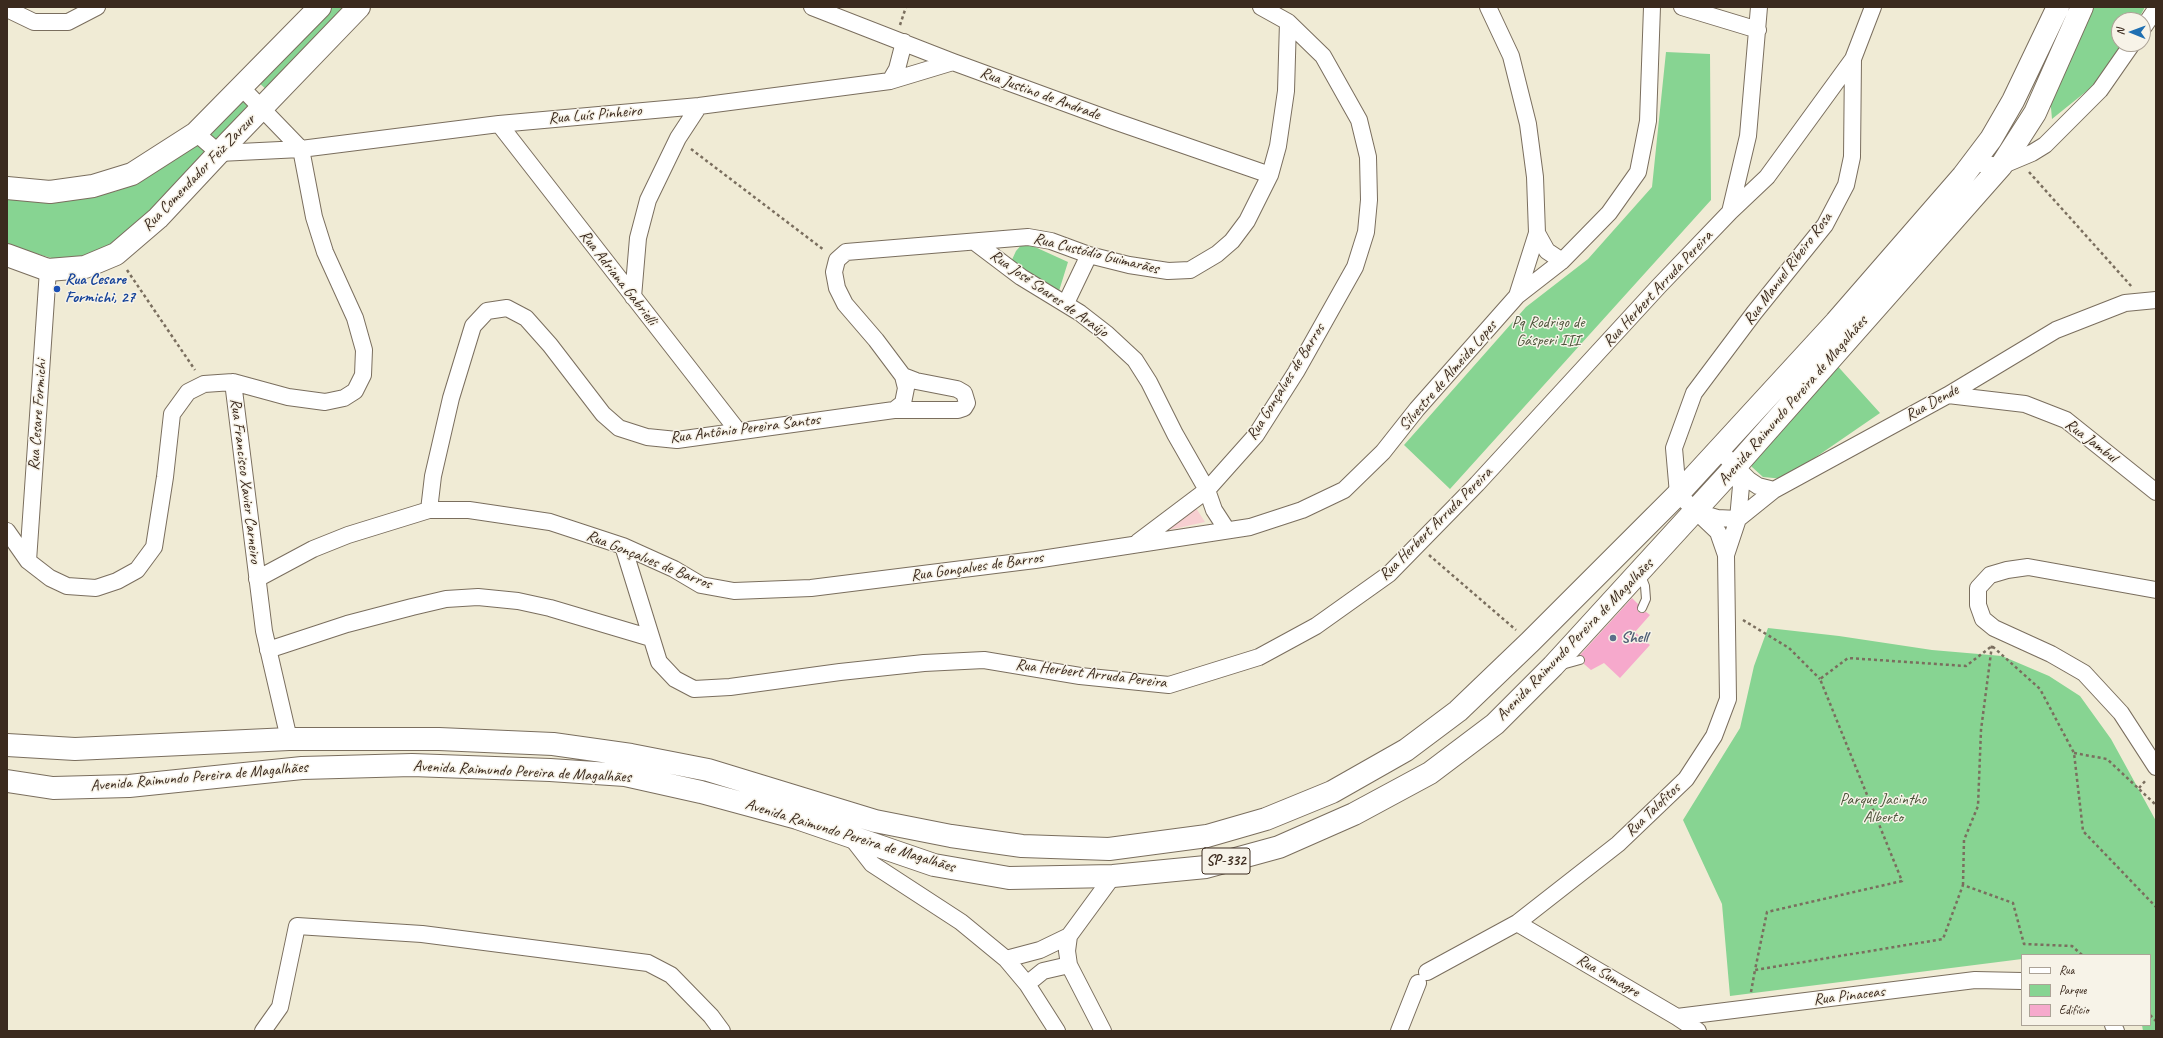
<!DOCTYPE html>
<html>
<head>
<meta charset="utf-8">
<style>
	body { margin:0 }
	#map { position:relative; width:2163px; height:1038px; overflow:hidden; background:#f0ebd5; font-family:Caveat,sans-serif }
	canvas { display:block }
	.frame { position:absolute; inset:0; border:8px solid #3b2a1e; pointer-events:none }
	.legend { position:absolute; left:2021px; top:954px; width:130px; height:72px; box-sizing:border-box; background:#f7f3e8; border:1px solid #aca397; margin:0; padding:5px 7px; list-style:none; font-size:12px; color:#3b2a1e }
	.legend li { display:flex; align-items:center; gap:8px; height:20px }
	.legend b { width:20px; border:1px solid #aca397 }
	.north { position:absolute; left:2111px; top:12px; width:40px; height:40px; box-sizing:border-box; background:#f7f3e8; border:1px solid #aca397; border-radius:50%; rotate:271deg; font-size:11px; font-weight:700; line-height:16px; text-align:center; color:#3b2a1e }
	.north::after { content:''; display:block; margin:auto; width:14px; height:18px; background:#1f6fb2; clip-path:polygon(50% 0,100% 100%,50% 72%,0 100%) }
</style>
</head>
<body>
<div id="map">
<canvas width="2163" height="1038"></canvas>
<div class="frame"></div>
<ul class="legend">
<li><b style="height:5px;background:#fff"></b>Rua</li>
<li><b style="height:11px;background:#87d492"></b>Parque</li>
<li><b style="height:11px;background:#f6a9cc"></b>Edifício</li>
</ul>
<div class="north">N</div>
</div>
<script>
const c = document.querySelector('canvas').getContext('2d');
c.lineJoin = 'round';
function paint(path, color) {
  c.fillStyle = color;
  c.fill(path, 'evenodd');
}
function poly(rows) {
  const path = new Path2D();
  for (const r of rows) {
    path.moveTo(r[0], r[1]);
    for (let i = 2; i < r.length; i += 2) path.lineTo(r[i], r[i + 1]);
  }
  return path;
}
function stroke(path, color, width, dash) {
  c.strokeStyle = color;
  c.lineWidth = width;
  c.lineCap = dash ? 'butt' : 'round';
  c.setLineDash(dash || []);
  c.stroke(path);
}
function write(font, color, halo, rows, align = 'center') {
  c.font = font + ' Caveat,sans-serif';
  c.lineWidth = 3;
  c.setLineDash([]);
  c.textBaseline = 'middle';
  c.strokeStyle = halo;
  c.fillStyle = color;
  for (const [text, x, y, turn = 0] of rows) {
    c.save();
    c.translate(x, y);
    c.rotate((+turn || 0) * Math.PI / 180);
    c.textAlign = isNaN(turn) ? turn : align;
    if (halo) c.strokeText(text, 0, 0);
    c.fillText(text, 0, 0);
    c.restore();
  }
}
const built = poly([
	[1197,503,1196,508,1205,522,1155,533]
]);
const green = poly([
	[329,7,349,7,268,91,258,82],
	[2088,7,2145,7,2138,20,2119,20,2119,44,2124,44,2109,73,2052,119,2050,97],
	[1666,52,1710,54,1711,200,1450,489,1404,445,1526,307,1588,259,1652,187],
	[241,97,254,106,219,144,204,132],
	[196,142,208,155,178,191,100,255,55,259,13,247,7,243,7,192,65,199,117,191,165,165],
	[1024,242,1068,262,1059,291,1010,264,1016,251],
	[1833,361,1880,413,1784,479,1763,477,1752,467,1742,453],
	[1768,628,1839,636,1932,650,2002,656,2049,676,2080,696,2111,739,2156,821,2156,1031,2143,1031,2142,1025,2150,1025,2150,955,2022,955,2022,959,1730,996,1722,904,1683,820,1740,728,1754,666]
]);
const building = poly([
	[1632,598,1638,604,1638,612,1642,613,1646,612,1650,615,1635,632,1650,645,1620,678,1604,663,1591,670,1584,664,1585,658,1580,655]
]);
const path = poly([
	[900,25,906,7],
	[691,149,824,250],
	[2029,172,2132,287],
	[127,270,195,370],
	[1429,555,1516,630],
	[1743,620,1789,648,1820,679],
	[2074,753,2107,759,2156,805],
	[2139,788,2147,779],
	[1963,885,1964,840,1978,806,1981,730,1992,645],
	[2082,955,2072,946,2024,944,2013,903,1963,885,1943,939,1755,970,1767,912,1902,881,1820,679,1848,658,1966,666,1992,646,2040,689,2074,753,2083,831,2156,907],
	[1751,992,1755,970],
	[2150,1015,2156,1021]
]);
const lane = poly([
	[1640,573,1645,586,1646,599,1642,608],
	[1562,665,1580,660]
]);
const street = poly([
	[812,7,953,62,1114,121,1270,175],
	[1488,7,1511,56,1528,124,1535,177,1537,233,1517,296],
	[1682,7,1758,30],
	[7,9,34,22,68,22,97,7],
	[2143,28,2156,9],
	[890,81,897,69,904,42],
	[241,87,301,149],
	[499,124,738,431],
	[196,133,219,153,301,149,499,124,699,106,890,81,953,62],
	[1972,163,2001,166,2032,153,2045,145,2100,90,2132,44],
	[1730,212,1748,136,1759,7],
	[1537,233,1547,251,1562,261],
	[976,243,1021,277,1080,313,1107,334,1135,360,1149,382,1175,434,1207,490,1214,510,1227,530],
	[633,297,638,238,648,200,678,138,699,106],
	[1066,303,1089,255],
	[233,382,264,631,289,739],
	[1948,395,2025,404,2066,420,2156,492],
	[894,410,958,410,964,408,967,403,964,393,957,389,916,381,903,376],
	[1719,450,1749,480,1758,486,1774,490],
	[429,510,433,476,451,398,473,326,487,311,507,308,526,318,550,345,603,414,619,428,647,437,677,440,894,410,903,403,906,388,903,376,876,340,845,304,837,288,834,272,837,260,846,252,1028,237,1051,241,1089,255,1129,265,1168,271,1190,270,1217,254,1232,241,1247,221,1270,175,1278,146,1286,91,1288,22],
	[1700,513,1717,518,1738,519,1741,486,1735,467],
	[7,531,28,561,50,578,67,586,96,588,117,581,137,570,154,547,165,477,172,414,188,392,204,384,233,382,288,397,325,402,344,398,355,391,363,375,364,350,355,318,325,252,314,217,301,149],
	[1138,542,1207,490,1256,435,1296,372,1355,267,1366,232,1369,200,1368,157,1359,120,1323,56,1288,22,1261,7],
	[623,546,659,662,675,679,694,689,730,687,840,672,924,663,984,660,1080,676,1169,685,1259,657,1316,626,1389,574,1477,484,1659,286,1730,212,1767,177,1853,59],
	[1726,555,1738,519,1774,490,1948,395,2056,330,2125,303,2156,300],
	[28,561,48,270],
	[257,579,313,549,348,535,429,510,469,510,550,522,623,546,674,569,701,585,734,591,811,588,1035,560,1250,527,1302,510,1344,490,1383,452,1417,409,1517,296,1562,261,1609,213,1638,172,1648,121,1652,7],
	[2156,590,2028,567,2007,570,1990,575,1978,588,1978,605,1983,619,1994,628,2051,654,2084,673,2121,713,2156,767],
	[268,650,347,624,412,607,446,599,478,597,518,601,550,608,651,638],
	[851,837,872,864,961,922,1006,959,1027,984,1057,1031],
	[1517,923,1677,1017,1698,1031],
	[1006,959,1040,950,1069,936],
	[1427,972,1517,923,1618,844,1686,779,1714,736,1728,699,1726,555,1718,532,1678,494,1674,448,1694,393,1754,313,1825,225,1846,185,1852,157,1853,59,1873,7],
	[1027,984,1043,971,1069,965],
	[1677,1017,1975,980,2022,981],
	[2113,1025,2116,1031],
	[263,1031,280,1007,297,926,422,934,648,963,671,975,711,1016,722,1031],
	[1103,1031,1069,965,1067,951,1069,936,1113,876],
	[1399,1031,1418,983]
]);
const secondary = poly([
	[7,188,50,192,93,186,132,174,196,133,320,7],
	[7,255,48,270,85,267,116,254,158,218,229,142,359,7]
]);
const primary = poly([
	[7,745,75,749,289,739,439,739,553,744,631,755,708,770,875,821,951,836,1022,846,1109,849,1207,836,1266,819,1332,792,1406,750,1458,711,1530,642,1678,494,1836,322,1963,176,1991,139,2013,101,2058,7],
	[7,781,53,788,129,786,302,768,412,765,550,770,625,775,701,792,797,818,934,865,1009,878,1113,876,1206,867,1279,847,1354,814,1430,773,1495,724,1553,666,1735,467,2001,166,2035,113,2082,7]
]);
const markers = [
	[57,289,4,"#1a4fb4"],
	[1613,638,4,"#5c6f8a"]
];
const shields = [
	[1226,861,48]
];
const shieldNames = [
	["SP-332",1226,861]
];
const streetNames = [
	["Rua Justino de Andrade",1040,94,20],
	["Rua Luís Pinheiro",595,115,-5],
	["Rua Comendador Feiz Zarzur",199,173,-46],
	["Rua Custódio Guimarães",1096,254,14],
	["Rua Manuel Ribeiro Rosa",1788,269,-53],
	["Rua Adriana Gabrielli",618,278,52],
	["Rua Herbert Arruda Pereira",1658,289,-47],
	["Rua José Soares de Araújo",1049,294,35],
	["Silvestre de Almeida Lopes",1448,376,-49],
	["Rua Gonçalves de Barros",1286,382,-58],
	["Avenida Raimundo Pereira de Magalhães",1793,401,-49],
	["Rua Dende",1932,403,-29],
	["Rua Cesare Formichi",38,415,-86],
	["Rua Antônio Pereira Santos",745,429,-7],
	["Rua Jambul",2091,441,37],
	["Rua Francisco Xavier Carneiro",245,481,83],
	["Rua Herbert Arruda Pereira",1436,524,-45],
	["Rua Gonçalves de Barros",649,560,22],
	["Rua Gonçalves de Barros",977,567,-8],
	["Avenida Raimundo Pereira de Magalhães",1575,640,-46],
	["Rua Herbert Arruda Pereira",1091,674,7],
	["Avenida Raimundo Pereira de Magalhães",522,772,3],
	["Avenida Raimundo Pereira de Magalhães",199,777,-5],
	["Rua Talofitos",1653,810,-44],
	["Avenida Raimundo Pereira de Magalhães",850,836,17],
	["Rua Sumagre",1608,976,30],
	["Rua Pinaceas",1849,996,-7]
];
const transitNames = [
	["Rua Cesare",65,280],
	["Formichi, 27",65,298]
];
const parkNames = [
	["Pq Rodrigo de",1548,323],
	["Gásperi III",1548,341],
	["Parque Jacintho",1883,800],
	["Alberto",1883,818]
];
const serviceNames = [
	["Shell",1621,638]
];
paint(built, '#f7cfd1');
paint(green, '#87d492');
paint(building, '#f6a9cc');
stroke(lane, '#7a6e5e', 10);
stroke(street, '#7a6e5e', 18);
stroke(secondary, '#7a6e5e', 24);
stroke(primary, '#7a6e5e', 24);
stroke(path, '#7a6e5e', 2.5, [3, 3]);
stroke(lane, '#fff', 8);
stroke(street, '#fff', 16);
stroke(secondary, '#fff', 22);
stroke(primary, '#fff', 22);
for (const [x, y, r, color] of markers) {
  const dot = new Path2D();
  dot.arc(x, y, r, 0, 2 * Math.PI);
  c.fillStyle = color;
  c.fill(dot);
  stroke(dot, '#f7f3e8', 1.5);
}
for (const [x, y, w] of shields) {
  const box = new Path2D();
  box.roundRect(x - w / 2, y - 13, w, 26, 3);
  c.fillStyle = '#f7f3e8';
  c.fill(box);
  stroke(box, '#3b2a1e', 1);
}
write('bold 15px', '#3b2a1e', null, shieldNames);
write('16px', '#3b2a1e', '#f7f3e8', streetNames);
write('bold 16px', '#164399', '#f7f3e8', transitNames, 'left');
write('16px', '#4e543b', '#f7f3e8', parkNames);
write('bold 16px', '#4e5e75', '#f7f3e8', serviceNames, 'left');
</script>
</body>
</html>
